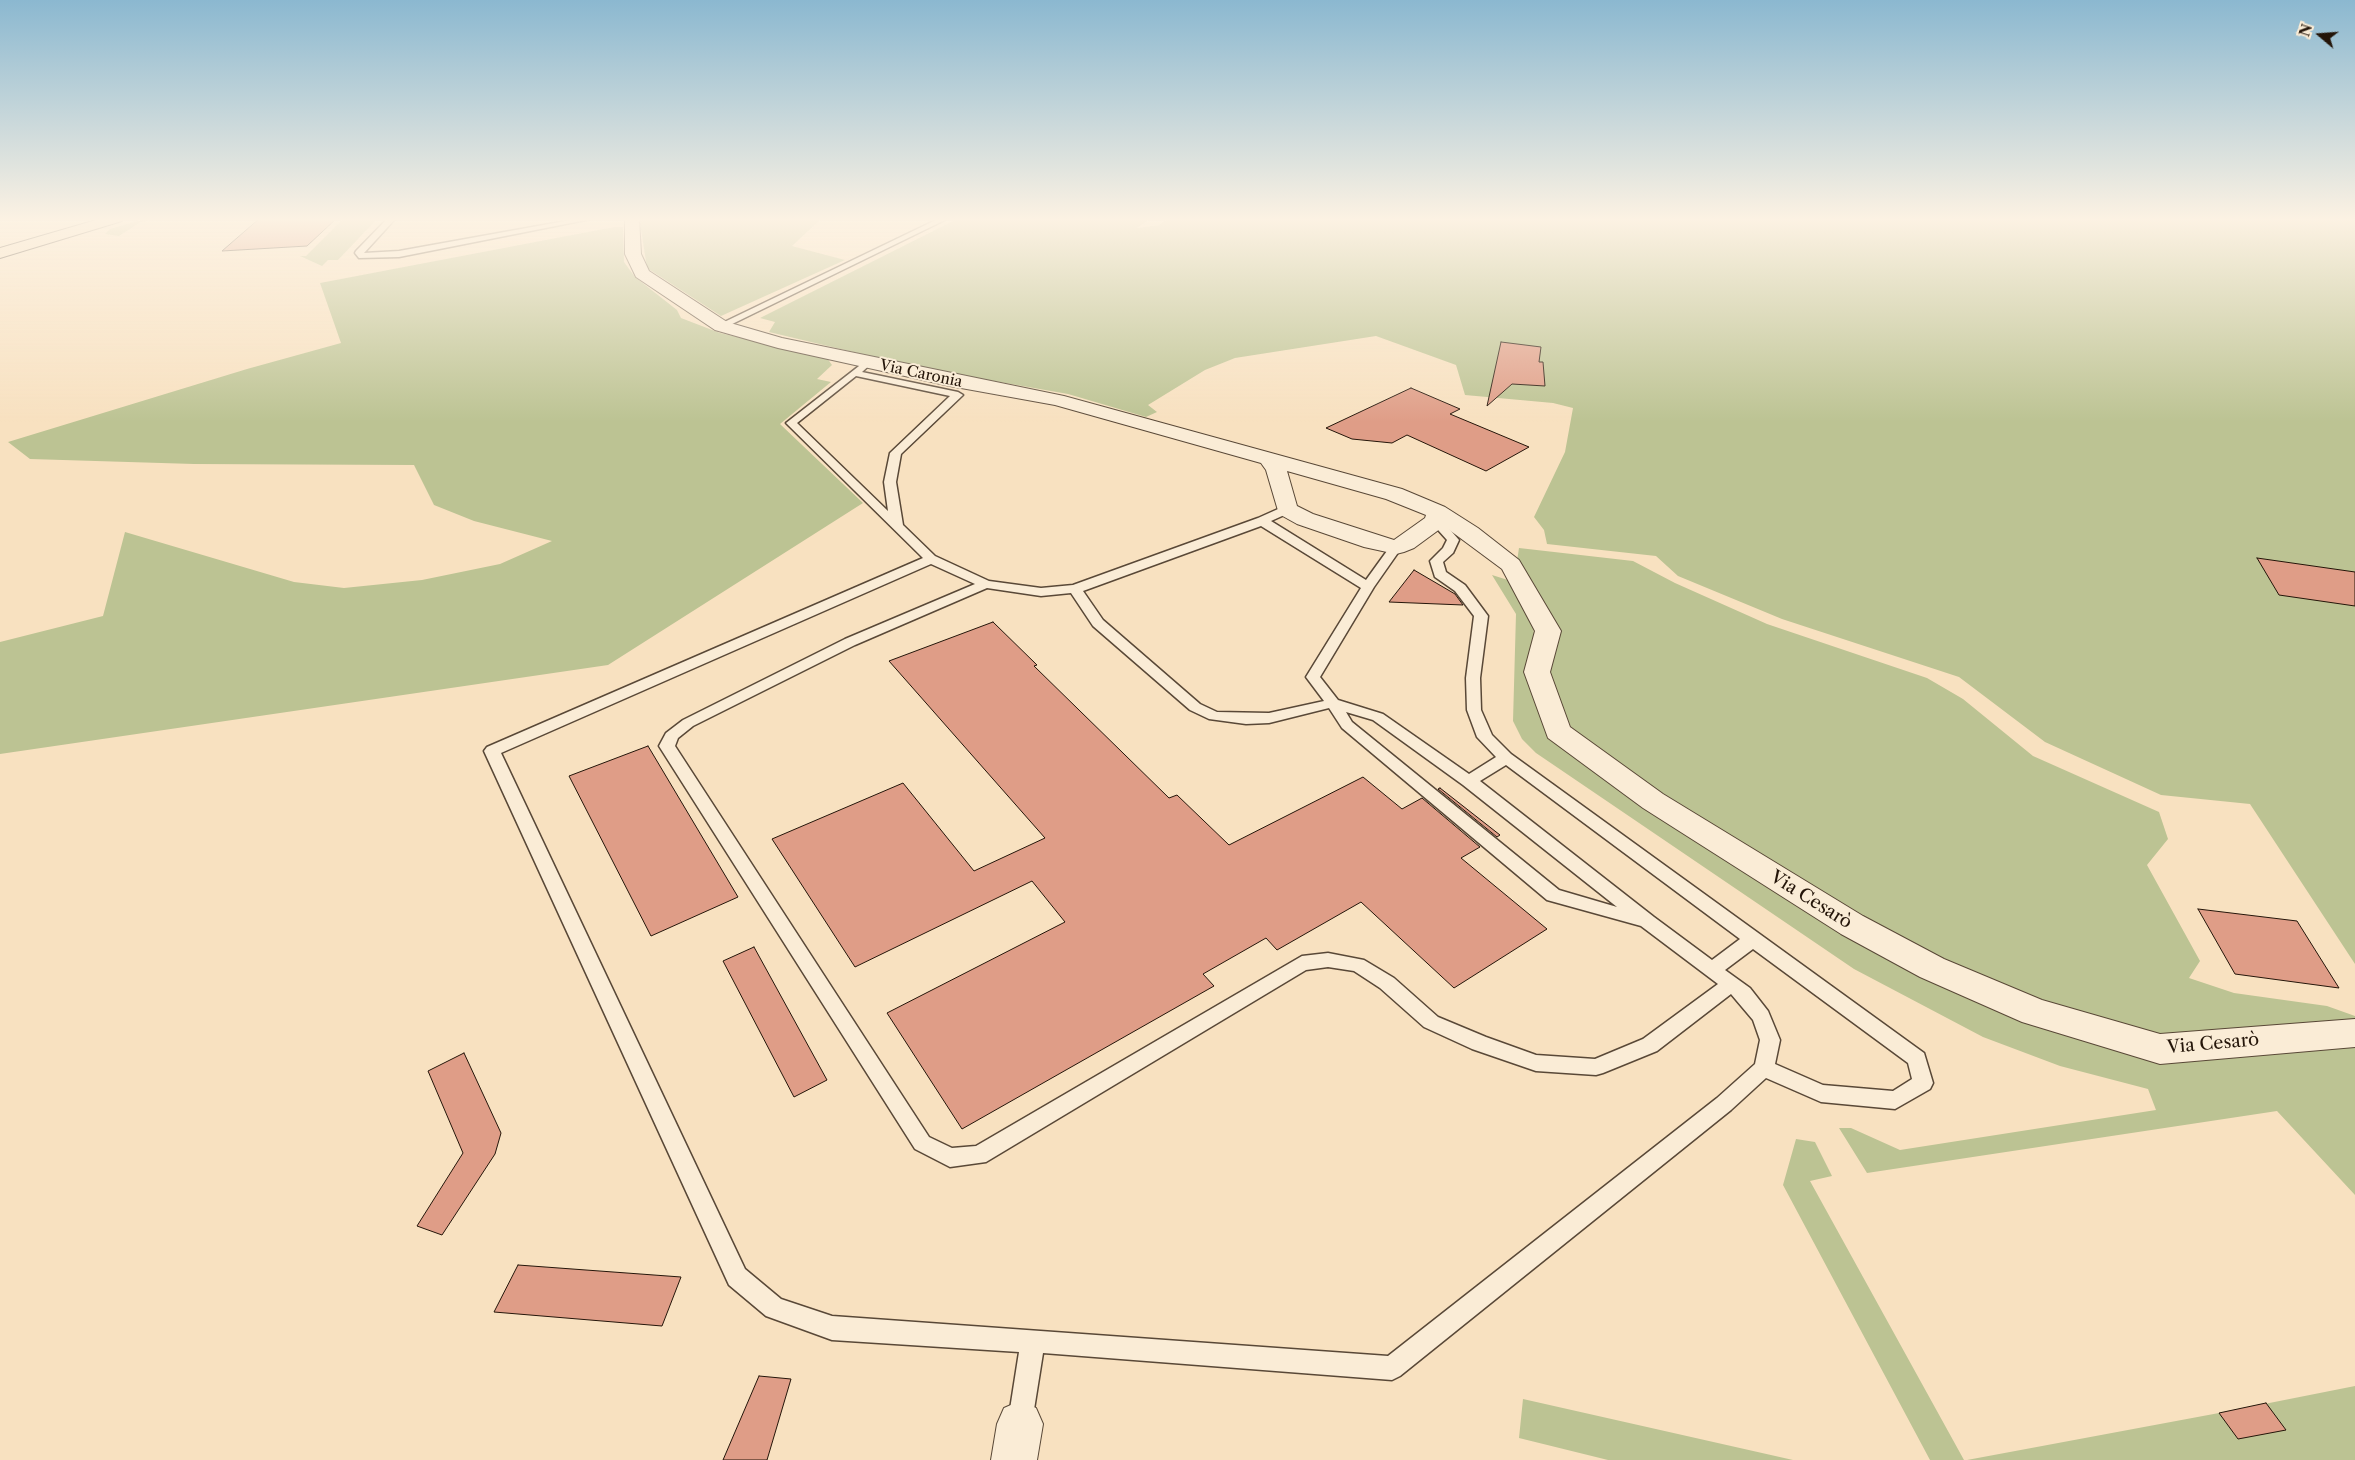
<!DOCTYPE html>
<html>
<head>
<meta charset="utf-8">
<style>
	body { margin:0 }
	#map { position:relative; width:2355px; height:1460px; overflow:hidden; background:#f8e1c0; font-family:"Libre Caslon Text",serif }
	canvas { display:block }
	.north { position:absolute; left:2295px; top:10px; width:50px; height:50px; -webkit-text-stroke:4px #faecd6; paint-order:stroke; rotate:288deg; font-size:14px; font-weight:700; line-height:20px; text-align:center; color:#241509 }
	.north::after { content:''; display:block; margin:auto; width:18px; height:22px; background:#241509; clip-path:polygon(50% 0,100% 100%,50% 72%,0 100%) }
</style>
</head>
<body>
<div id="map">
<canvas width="2355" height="1460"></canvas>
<div class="north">N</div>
</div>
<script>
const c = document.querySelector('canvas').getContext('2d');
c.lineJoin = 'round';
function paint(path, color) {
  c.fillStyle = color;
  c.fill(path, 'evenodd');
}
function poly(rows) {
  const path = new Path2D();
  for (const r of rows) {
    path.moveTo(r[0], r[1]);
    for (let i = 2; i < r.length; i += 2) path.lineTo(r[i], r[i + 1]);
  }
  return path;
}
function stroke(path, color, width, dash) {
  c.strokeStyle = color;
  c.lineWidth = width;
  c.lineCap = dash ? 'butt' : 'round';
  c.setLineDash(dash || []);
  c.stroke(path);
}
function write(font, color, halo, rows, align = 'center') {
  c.font = font + ' "Libre Caslon Text",serif';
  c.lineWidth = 4;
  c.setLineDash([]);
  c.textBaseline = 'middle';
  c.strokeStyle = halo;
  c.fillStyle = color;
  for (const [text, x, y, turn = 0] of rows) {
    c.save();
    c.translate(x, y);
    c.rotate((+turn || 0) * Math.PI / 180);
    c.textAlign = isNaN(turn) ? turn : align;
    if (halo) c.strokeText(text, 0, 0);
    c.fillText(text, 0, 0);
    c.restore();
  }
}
const green = poly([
	[148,218,157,218,139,223,119,236,105,234,110,229],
	[344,218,378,218,338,260,328,260,322,266,300,256,306,256],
	[642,218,822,218,792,246,845,260,721,316,647,268,640,223],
	[959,218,1151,218,1137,228,1159,225,1169,218,2355,218,2355,964,2250,804,2161,795,2045,742,1959,677,1782,619,1678,576,1656,556,1547,544,1544,530,1534,517,1565,452,1573,408,1553,403,1465,395,1456,365,1376,336,1235,358,1205,370,1148,405,1157,412,1146,417,1068,394,920,368,769,332,775,322,760,318],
	[614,227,623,227,624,262,635,277,677,310,681,318,720,333,827,358,832,365,817,379,831,382,780,424,863,503,608,665,0,754,0,642,103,616,125,532,294,582,344,588,422,580,500,564,552,541,474,521,434,505,414,465,194,464,30,459,8,442,247,369,341,343,320,283],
	[1519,548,1633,561,1675,583,1767,624,1927,678,1963,699,2033,756,2159,812,2168,839,2147,865,2200,961,2189,978,2234,993,2327,1006,2355,1016,2355,1021,2190,1038,2147,1035,2028,998,1933,957,1849,911,1661,794,1572,730,1549,674,1561,631,1517,561],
	[1492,575,1511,581,1531,613,1548,731,1826,918,2114,1046,2355,1043,2355,1195,2277,1111,1867,1173,1839,1128,1851,1128,1900,1150,2156,1110,2148,1089,2060,1066,1983,1037,1854,969,1536,753,1522,739,1513,721,1516,614],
	[1796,1139,1815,1142,1832,1176,1810,1181,1964,1460,1930,1460,1783,1185],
	[2355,1386,2355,1460,1967,1460,2219,1413],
	[1523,1399,1793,1460,1608,1460,1519,1438]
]);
const building = poly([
	[260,218,337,218,307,246,222,251,260,218],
	[1501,342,1541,347,1539,362,1543,362,1545,386,1512,384,1487,406,1501,342],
	[1411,388,1460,409,1450,414,1529,447,1486,471,1407,435,1392,443,1352,439,1326,428,1411,388],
	[2257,558,2355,572,2355,606,2279,595,2257,558],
	[1414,570,1455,594,1463,605,1389,602,1414,570],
	[993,622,1037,665,1034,666,1169,798,1177,795,1229,845,1363,777,1402,809,1422,798,1480,847,1461,858,1547,929,1454,988,1361,902,1277,950,1266,938,1203,974,1214,986,962,1129,887,1013,1065,922,1032,881,855,967,772,839,903,783,974,871,1045,838,889,661,993,622],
	[648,746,738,897,651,936,569,776,648,746],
	[1440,788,1500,835,1497,837,1438,789,1440,788],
	[2198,909,2297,921,2339,988,2235,974,2198,909],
	[754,947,827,1080,794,1097,723,961,754,947],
	[464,1053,501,1133,495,1154,442,1235,417,1226,463,1153,428,1071,464,1053],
	[518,1265,681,1277,662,1326,494,1312,518,1265],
	[759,1376,791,1379,767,1460,723,1460,759,1376],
	[2266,1403,2286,1430,2238,1439,2219,1413,2266,1403]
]);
const lane = poly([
	[388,218,396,218,364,253,399,251,582,218,596,218,399,257,359,258,355,253,356,251,388,218],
	[940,218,949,218,724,328,716,326,940,218],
	[868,359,873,362,862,372,958,392,963,395,901,454,896,482,903,525,935,556,989,581,1041,588,1073,585,1258,518,1287,505,1293,509,1291,512,1271,521,1366,580,1392,544,1400,544,1402,547,1374,587,1320,677,1338,700,1383,714,1469,774,1496,757,1477,737,1467,710,1466,678,1474,616,1455,591,1435,577,1430,561,1443,548,1447,540,1430,521,1432,518,1440,518,1459,540,1453,553,1443,562,1446,572,1465,585,1488,616,1480,678,1481,710,1492,735,1511,754,1924,1053,1933,1083,1930,1089,1895,1109,1821,1102,1766,1078,1731,1110,1400,1376,1392,1380,1043,1353,1032,1422,1029,1431,1020,1434,1011,1431,1008,1422,1019,1352,832,1340,766,1316,729,1285,484,751,487,747,923,558,786,423,868,359],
	[856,376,950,396,890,453,884,482,888,511,797,423,856,376],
	[1261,526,1361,588,1306,677,1324,701,1269,713,1217,712,1200,704,1103,620,1083,591,1261,526],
	[931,564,975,584,845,639,683,720,666,733,659,746,915,1149,950,1167,986,1162,1306,970,1328,967,1354,971,1380,988,1424,1027,1472,1049,1536,1071,1596,1075,1603,1073,1657,1051,1731,994,1753,1020,1760,1040,1755,1064,1717,1098,1388,1356,832,1316,781,1299,745,1269,501,753,931,564],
	[987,588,1041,596,1071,593,1093,626,1190,710,1209,719,1246,724,1269,723,1329,708,1342,728,1547,900,1641,926,1718,984,1643,1039,1595,1059,1536,1055,1486,1037,1438,1017,1394,978,1364,960,1328,953,1302,956,976,1146,952,1148,929,1137,675,746,678,738,693,726,855,645,987,588],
	[1346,712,1373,720,1463,785,1617,907,1559,890,1352,722,1346,712],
	[1506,765,1740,939,1712,960,1654,917,1480,781,1506,765],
	[1753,949,1908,1063,1912,1079,1893,1091,1823,1085,1775,1064,1780,1040,1768,1011,1750,988,1725,970,1753,949]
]);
const street = poly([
	[625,218,639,218,641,254,649,271,727,322,782,338,1064,396,1402,489,1445,507,1478,528,1519,560,1561,631,1550,672,1570,727,1663,794,1863,916,1944,959,2042,1000,2160,1034,2355,1019,2355,1047,2160,1064,2022,1022,1920,977,1841,934,1643,808,1548,738,1524,672,1535,631,1502,569,1444,526,1414,548,1404,552,1396,554,1364,547,1297,524,1279,514,1266,470,1261,463,1055,405,950,386,778,348,715,330,636,277,625,254,625,218],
	[1287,471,1386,499,1426,515,1425,518,1394,540,1313,514,1297,506,1287,471],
	[1020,1401,1036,1408,1043,1424,1037,1460,991,1460,997,1424,1004,1408,1020,1401]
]);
const primary = poly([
	[103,218,124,218,122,221,0,258,0,248,103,218]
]);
const farStreetnames = [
	["Via Caronia",921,374,12]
];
const streetNames = [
	["Via Cesarò",1811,900,32],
	["Via Cesarò",2213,1044,-5]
];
paint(green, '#bcc393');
paint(building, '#df9d87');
stroke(building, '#241509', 1);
stroke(lane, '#594837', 3);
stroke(street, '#594837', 2);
stroke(primary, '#241509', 2);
paint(lane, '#faecd6');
paint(street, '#faecd6');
paint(primary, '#f8e1c0');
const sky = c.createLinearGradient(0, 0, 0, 422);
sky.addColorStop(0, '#8bb8d0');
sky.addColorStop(0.52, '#fcf2e3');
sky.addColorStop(1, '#fcf2e300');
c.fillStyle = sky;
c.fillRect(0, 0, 2355, 422);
write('15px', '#241509', '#faecd6', farStreetnames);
write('18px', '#241509', '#faecd6', streetNames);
</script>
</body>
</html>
